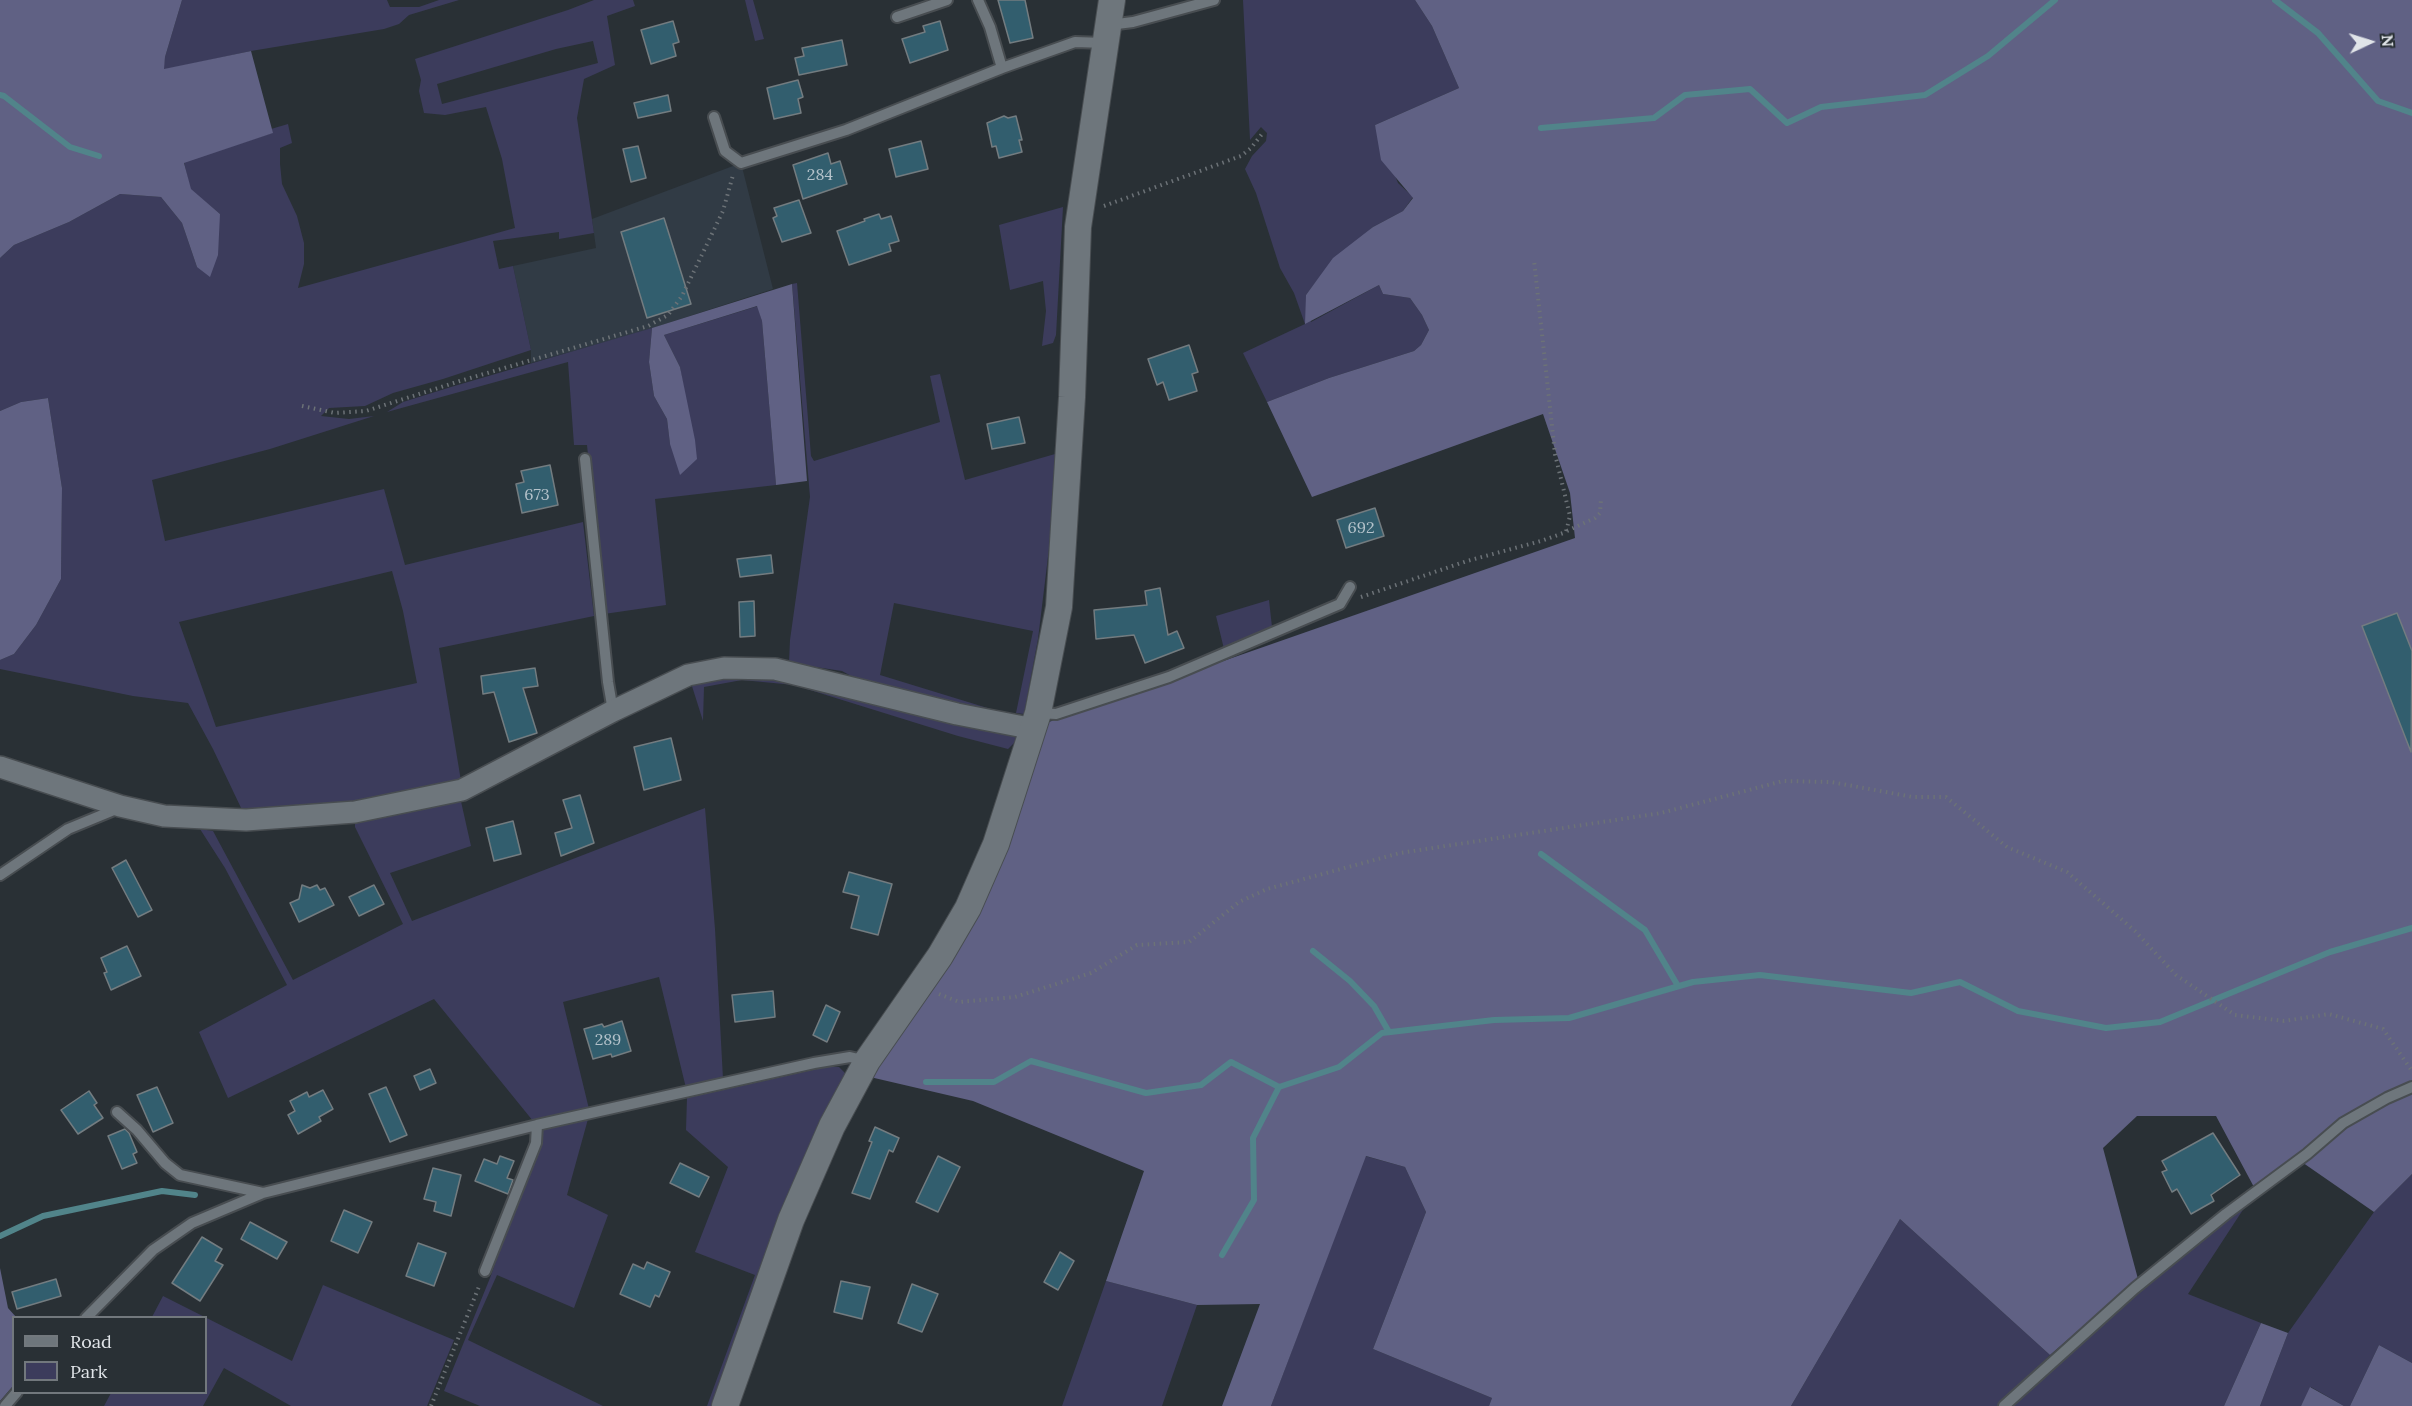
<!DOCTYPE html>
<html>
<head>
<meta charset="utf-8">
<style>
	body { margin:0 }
	#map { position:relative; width:2412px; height:1406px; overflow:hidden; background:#293035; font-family:Lora,serif }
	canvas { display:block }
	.legend { position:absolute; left:12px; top:1316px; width:195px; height:78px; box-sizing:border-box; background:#293035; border:2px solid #72787d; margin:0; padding:8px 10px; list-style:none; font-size:18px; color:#e0e4e8 }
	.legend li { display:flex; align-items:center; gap:12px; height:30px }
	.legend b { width:30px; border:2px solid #72787d }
	.north { position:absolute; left:2340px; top:12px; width:60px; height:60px; -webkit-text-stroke:4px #293035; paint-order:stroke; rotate:86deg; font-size:16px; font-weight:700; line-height:24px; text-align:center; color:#e0e4e8 }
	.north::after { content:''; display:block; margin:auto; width:21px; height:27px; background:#e0e4e8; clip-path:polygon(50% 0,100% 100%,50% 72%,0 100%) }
</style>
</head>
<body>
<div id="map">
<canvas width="2412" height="1406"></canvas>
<ul class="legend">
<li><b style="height:8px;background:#6e767c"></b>Road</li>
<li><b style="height:16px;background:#3c3c5c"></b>Park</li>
</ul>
<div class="north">N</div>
</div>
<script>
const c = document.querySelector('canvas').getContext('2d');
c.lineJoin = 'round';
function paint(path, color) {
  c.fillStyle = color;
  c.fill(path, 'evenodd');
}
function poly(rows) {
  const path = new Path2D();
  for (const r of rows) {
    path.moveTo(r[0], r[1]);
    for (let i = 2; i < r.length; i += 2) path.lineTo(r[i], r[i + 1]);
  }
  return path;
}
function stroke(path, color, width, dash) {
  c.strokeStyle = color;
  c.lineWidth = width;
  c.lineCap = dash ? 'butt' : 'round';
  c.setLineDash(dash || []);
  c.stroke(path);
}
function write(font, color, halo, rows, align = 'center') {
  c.font = font + ' Lora,serif';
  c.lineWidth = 6;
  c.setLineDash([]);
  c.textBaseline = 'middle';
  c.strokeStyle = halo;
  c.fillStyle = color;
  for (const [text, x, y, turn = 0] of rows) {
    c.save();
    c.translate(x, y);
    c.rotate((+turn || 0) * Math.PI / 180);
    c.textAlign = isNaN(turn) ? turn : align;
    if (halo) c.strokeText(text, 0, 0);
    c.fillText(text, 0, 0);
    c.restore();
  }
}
const built = poly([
	[741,163,773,289,631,335,531,363,531,350,513,266,596,248,592,219]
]);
const green = poly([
	[182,0,387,0,390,7,419,7,439,0,459,0,409,15,399,24,384,29,251,51,163,70,165,57],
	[594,0,633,0,635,6,607,16,615,65,584,79,577,118,594,233,559,239,559,232,493,241,499,269,513,266,531,350,443,379,393,393,365,406,329,408,321,416,349,419,374,416,270,449,152,480,165,541,384,489,405,565,583,522,594,616,439,648,461,781,447,787,322,807,243,812,213,749,188,703,133,696,0,669,0,660,14,654,36,625,61,579,62,488,48,398,21,402,0,411,0,258,14,245,69,222,120,194,161,197,182,223,197,267,220,214,190,189,184,162,272,133,271,129,288,124,292,143,280,148,280,164,282,184,297,216,304,243,304,264,298,288,515,228,502,159,486,107,445,115,424,113,419,91,421,80,415,59,568,10],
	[593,41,598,63,442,104,437,84,556,49],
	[392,571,403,611,417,683,216,727,179,622],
	[745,0,753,0,764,39,755,41],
	[1243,0,1415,0,1432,26,1459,88,1375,125,1398,183,1413,197,1403,211,1373,227,1319,278,1306,295,1311,322,1379,285,1383,294,1410,298,1422,315,1429,330,1421,345,1414,351,1329,378,1267,402,1243,353,1305,324,1294,293,1280,268,1256,193,1245,169,1252,156,1266,141,1267,133,1261,127,1250,140],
	[1063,207,1056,335,1053,343,1042,346,1046,311,1043,281,1010,290,999,225],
	[797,283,811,456,814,461,940,422,930,376,940,374,965,480,1055,454,1056,491,1038,639,1024,714,1016,713,1033,631,894,603,880,675,994,710,945,703,864,683,842,671,789,663,790,640,810,497,792,284],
	[758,306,762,321,776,485,655,499,666,605,604,614,587,445,574,445,568,362,387,412,403,402,451,387,652,328,649,362,654,396,667,419,670,444,686,402,680,367,664,335],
	[1269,600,1272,627,1224,649,1216,616],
	[771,675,1014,734,1019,738,1008,749,958,736,794,685,742,680,704,687,703,721,691,683,713,678],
	[460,797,471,846,390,873,412,921,705,808,715,929,723,1079,686,1088,659,977,563,1002,589,1109,533,1121,434,999,228,1098,199,1032,287,985,225,868,200,829,213,831,293,980,403,924,355,827,355,817],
	[826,1067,839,1067,845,1073,846,1079,715,1406,707,1406,755,1275,695,1252,728,1167,686,1130,687,1098],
	[588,1119,567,1195,608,1215,574,1308,497,1275,468,1340,603,1406,480,1406,444,1391,490,1278,543,1130],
	[1365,1156,1405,1167,1426,1212,1373,1349,1492,1398,1489,1406,1271,1406],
	[2412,1174,2412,1363,2379,1345,2350,1406,2344,1406,2311,1387,2301,1406,2260,1406,2288,1333,2374,1212],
	[2248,1202,2188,1294,2261,1323,2224,1406,2013,1406,2068,1352,2148,1282],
	[1900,1219,2050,1355,1999,1406,1791,1406],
	[1106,1281,1197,1305,1162,1406,1062,1406],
	[323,1285,454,1340,427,1406,291,1406,224,1368,203,1406,104,1406,111,1393,206,1392,206,1318,152,1317,163,1296,292,1361]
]);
const forest = poly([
	[0,0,182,0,165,57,164,69,251,51,273,133,184,163,191,189,220,214,218,255,210,277,197,267,182,223,161,197,120,194,69,222,14,245,0,258],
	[1415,0,2412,0,2412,1174,2374,1212,2296,1158,2255,1189,2216,1116,2137,1116,2103,1148,2138,1279,2050,1355,1900,1219,1791,1406,1489,1406,1492,1398,1373,1349,1426,1212,1405,1167,1366,1156,1271,1406,1222,1406,1260,1304,1197,1305,1106,1281,1144,1171,973,1101,870,1077,1046,723,1575,538,1570,493,1543,414,1312,497,1267,402,1329,378,1414,351,1421,345,1429,330,1422,315,1410,298,1383,294,1379,285,1305,324,1306,295,1333,258,1373,227,1403,211,1413,198,1381,160,1375,125,1459,88,1432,26],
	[792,284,807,481,776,485,762,321,757,306,664,335,680,367,695,440,697,459,680,475,670,444,667,419,654,396,649,362,652,328],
	[48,398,62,488,61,579,36,625,14,654,0,660,0,411,21,402],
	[0,1268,8,1308,16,1317,14,1318,13,1386,0,1401],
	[2261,1323,2288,1333,2260,1406,2224,1406],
	[2379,1345,2412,1363,2412,1406,2350,1406],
	[2310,1387,2344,1406,2301,1406]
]);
const stream = poly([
	[2275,0,2318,33,2378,101,2412,113],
	[0,95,4,96,70,147,99,156],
	[1541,128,1654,118,1685,95,1750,89,1787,123,1821,107,1925,95,1988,56,2055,0],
	[1541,854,1645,930,1678,986],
	[1313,951,1350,981,1374,1006,1389,1032],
	[926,1082,994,1082,1031,1061,1146,1093,1201,1085,1231,1062,1279,1087,1339,1067,1382,1033,1494,1020,1569,1018,1693,982,1760,975,1911,993,1960,982,2018,1011,2106,1028,2160,1022,2330,952,2412,928],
	[0,1236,43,1216,162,1191,195,1195],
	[1222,1255,1254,1200,1253,1138,1279,1087]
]);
const building = poly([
	[998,0,1025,0,1033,38,1010,43,998,0],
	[673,21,679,42,673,44,676,56,651,64,641,30,673,21],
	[940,21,948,50,910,63,902,39,925,32,923,26,940,21],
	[842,40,847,65,799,75,795,58,804,56,802,48,842,40],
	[798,80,803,97,798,99,801,113,774,119,767,88,798,80],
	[668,95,671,111,638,118,634,103,668,95],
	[1004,116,1008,118,1016,116,1022,140,1019,140,1022,152,999,158,996,146,992,147,987,123,1004,116],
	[921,141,928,169,896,177,889,149,921,141],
	[638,146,646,178,631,182,623,149,638,146],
	[828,153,831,164,840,161,847,184,803,199,793,165,828,153],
	[799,200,811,233,782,242,773,218,777,216,774,208,799,200],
	[879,214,881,219,891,216,899,241,889,244,891,251,849,265,837,231,865,221,864,219,879,214],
	[664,218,691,304,647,318,621,232,664,218],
	[1189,345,1198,372,1192,374,1197,391,1169,400,1163,382,1157,385,1148,359,1189,345],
	[1019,417,1025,443,992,449,987,424,1019,417],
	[550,465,558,505,522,513,516,484,524,482,521,471,550,465],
	[1375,508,1384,536,1346,548,1337,520,1375,508],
	[771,555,773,573,740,577,737,559,771,555],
	[1160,588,1168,635,1177,631,1184,648,1145,663,1134,635,1096,639,1094,610,1147,605,1145,591,1160,588],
	[754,601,755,636,740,637,739,602,754,601],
	[2397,613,2412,651,2411,752,2362,626,2397,613],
	[535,668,538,686,523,688,537,733,509,742,494,692,483,694,481,676,535,668],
	[671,738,681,780,644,790,634,747,671,738],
	[580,795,594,843,561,856,555,833,572,828,563,800,580,795],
	[513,821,521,854,494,861,486,828,513,821],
	[126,860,152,910,138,917,112,868,126,860],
	[849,872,892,884,878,935,851,928,859,896,843,892,849,872],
	[302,885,310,888,317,885,320,890,325,888,334,905,299,922,290,903,299,899,302,885],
	[374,885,384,904,359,916,349,897,374,885],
	[127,946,141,976,111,990,104,973,107,972,101,958,127,946],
	[773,991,775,1017,735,1022,732,995,773,991],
	[826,1005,840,1012,827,1042,813,1035,826,1005],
	[622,1021,631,1051,612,1057,611,1054,593,1059,584,1029,602,1024,604,1027,622,1021],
	[430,1069,436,1083,420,1090,414,1076,430,1069],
	[157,1087,173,1123,153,1132,137,1095,157,1087],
	[386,1087,407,1135,390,1142,369,1094,386,1087],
	[323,1090,333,1109,319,1117,321,1121,298,1134,288,1115,295,1111,290,1101,307,1092,309,1097,323,1090],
	[89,1091,97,1103,94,1105,103,1118,78,1134,61,1110,89,1091],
	[875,1127,899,1138,893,1152,889,1150,870,1199,852,1193,872,1142,869,1141,875,1127],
	[125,1129,129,1133,137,1152,133,1154,137,1163,122,1169,108,1136,125,1129],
	[2213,1133,2240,1175,2211,1195,2214,1201,2191,1214,2177,1189,2172,1192,2162,1172,2167,1170,2162,1161,2213,1133],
	[500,1156,514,1161,507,1178,513,1180,508,1194,475,1181,484,1159,497,1164,500,1156],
	[938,1156,960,1167,938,1212,916,1202,938,1156],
	[680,1163,709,1177,699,1197,670,1183,680,1163],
	[433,1168,461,1175,451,1216,434,1211,436,1202,424,1199,433,1168],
	[344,1210,372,1222,358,1253,331,1241,344,1210],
	[250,1222,287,1242,277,1259,241,1239,250,1222],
	[202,1237,222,1249,215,1261,223,1265,200,1301,172,1283,202,1237],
	[418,1243,446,1253,434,1286,406,1276,418,1243],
	[1060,1252,1074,1261,1058,1290,1044,1282,1060,1252],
	[647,1262,670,1272,659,1297,655,1295,650,1307,620,1294,633,1264,644,1269,647,1262],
	[56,1279,61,1296,17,1309,12,1292,56,1279],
	[841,1281,870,1287,862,1319,834,1312,841,1281],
	[912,1284,938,1294,922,1332,898,1323,912,1284]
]);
const path = poly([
	[1104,206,1241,156,1251,148,1262,134],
	[302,406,335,413,366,411,460,381,648,326,668,315,682,296,723,211,733,175],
	[1567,531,1595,518,1600,513,1601,499],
	[1361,597,1467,561,1541,541,1566,532,1570,516,1555,454,1534,260],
	[939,994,959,1002,1015,997,1091,973,1137,945,1189,942,1239,902,1267,889,1400,853,1661,813,1783,781,1831,782,1913,797,1946,797,2007,847,2067,872,2135,931,2176,975,2235,1015,2284,1021,2329,1014,2383,1029,2412,1071],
	[431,1406,480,1284]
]);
const service = poly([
	[978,0,990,27,1002,68],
	[897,17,947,0],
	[1109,25,1133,22,1214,0],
	[714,117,725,151,741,163,846,130,1002,68,1075,42,1105,43],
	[585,459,608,682,613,711],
	[1039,713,1056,714,1169,677,1340,604,1350,587],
	[0,875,68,829,119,808],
	[117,1112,137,1130,165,1163,180,1175,263,1193],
	[485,1271,536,1143,537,1125],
	[86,1318,153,1250,192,1223,263,1193,537,1125,814,1063,850,1057,867,1061],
	[5,1406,17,1392],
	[2004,1406,2135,1288,2226,1214,2307,1154,2343,1123,2387,1098,2412,1087]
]);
const minor = poly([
	[0,767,120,806,164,816,246,820,355,812,462,790,613,711,688,675,724,668,775,669,957,714,1034,729]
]);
const tertiary = poly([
	[725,1406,791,1220,832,1126,867,1061,940,956,968,908,996,844,1038,713,1059,607,1072,397,1078,227,1112,0]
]);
const numberNames = [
	["284",820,175],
	["673",537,495],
	["692",1361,528],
	["289",608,1040]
];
paint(built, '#313b45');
paint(green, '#3c3c5c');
paint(forest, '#606184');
stroke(stream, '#51848a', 6);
paint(building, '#325e6e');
stroke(building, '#737c80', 1.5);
stroke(service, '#484d51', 14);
stroke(minor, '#484d51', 24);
stroke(tertiary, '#484d51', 28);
stroke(path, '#6c7277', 4, [1.5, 4.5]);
stroke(service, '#6e767c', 10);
stroke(minor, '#6e767c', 21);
stroke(tertiary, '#6e767c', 26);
write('16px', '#b4c2ca', null, numberNames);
</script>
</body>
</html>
